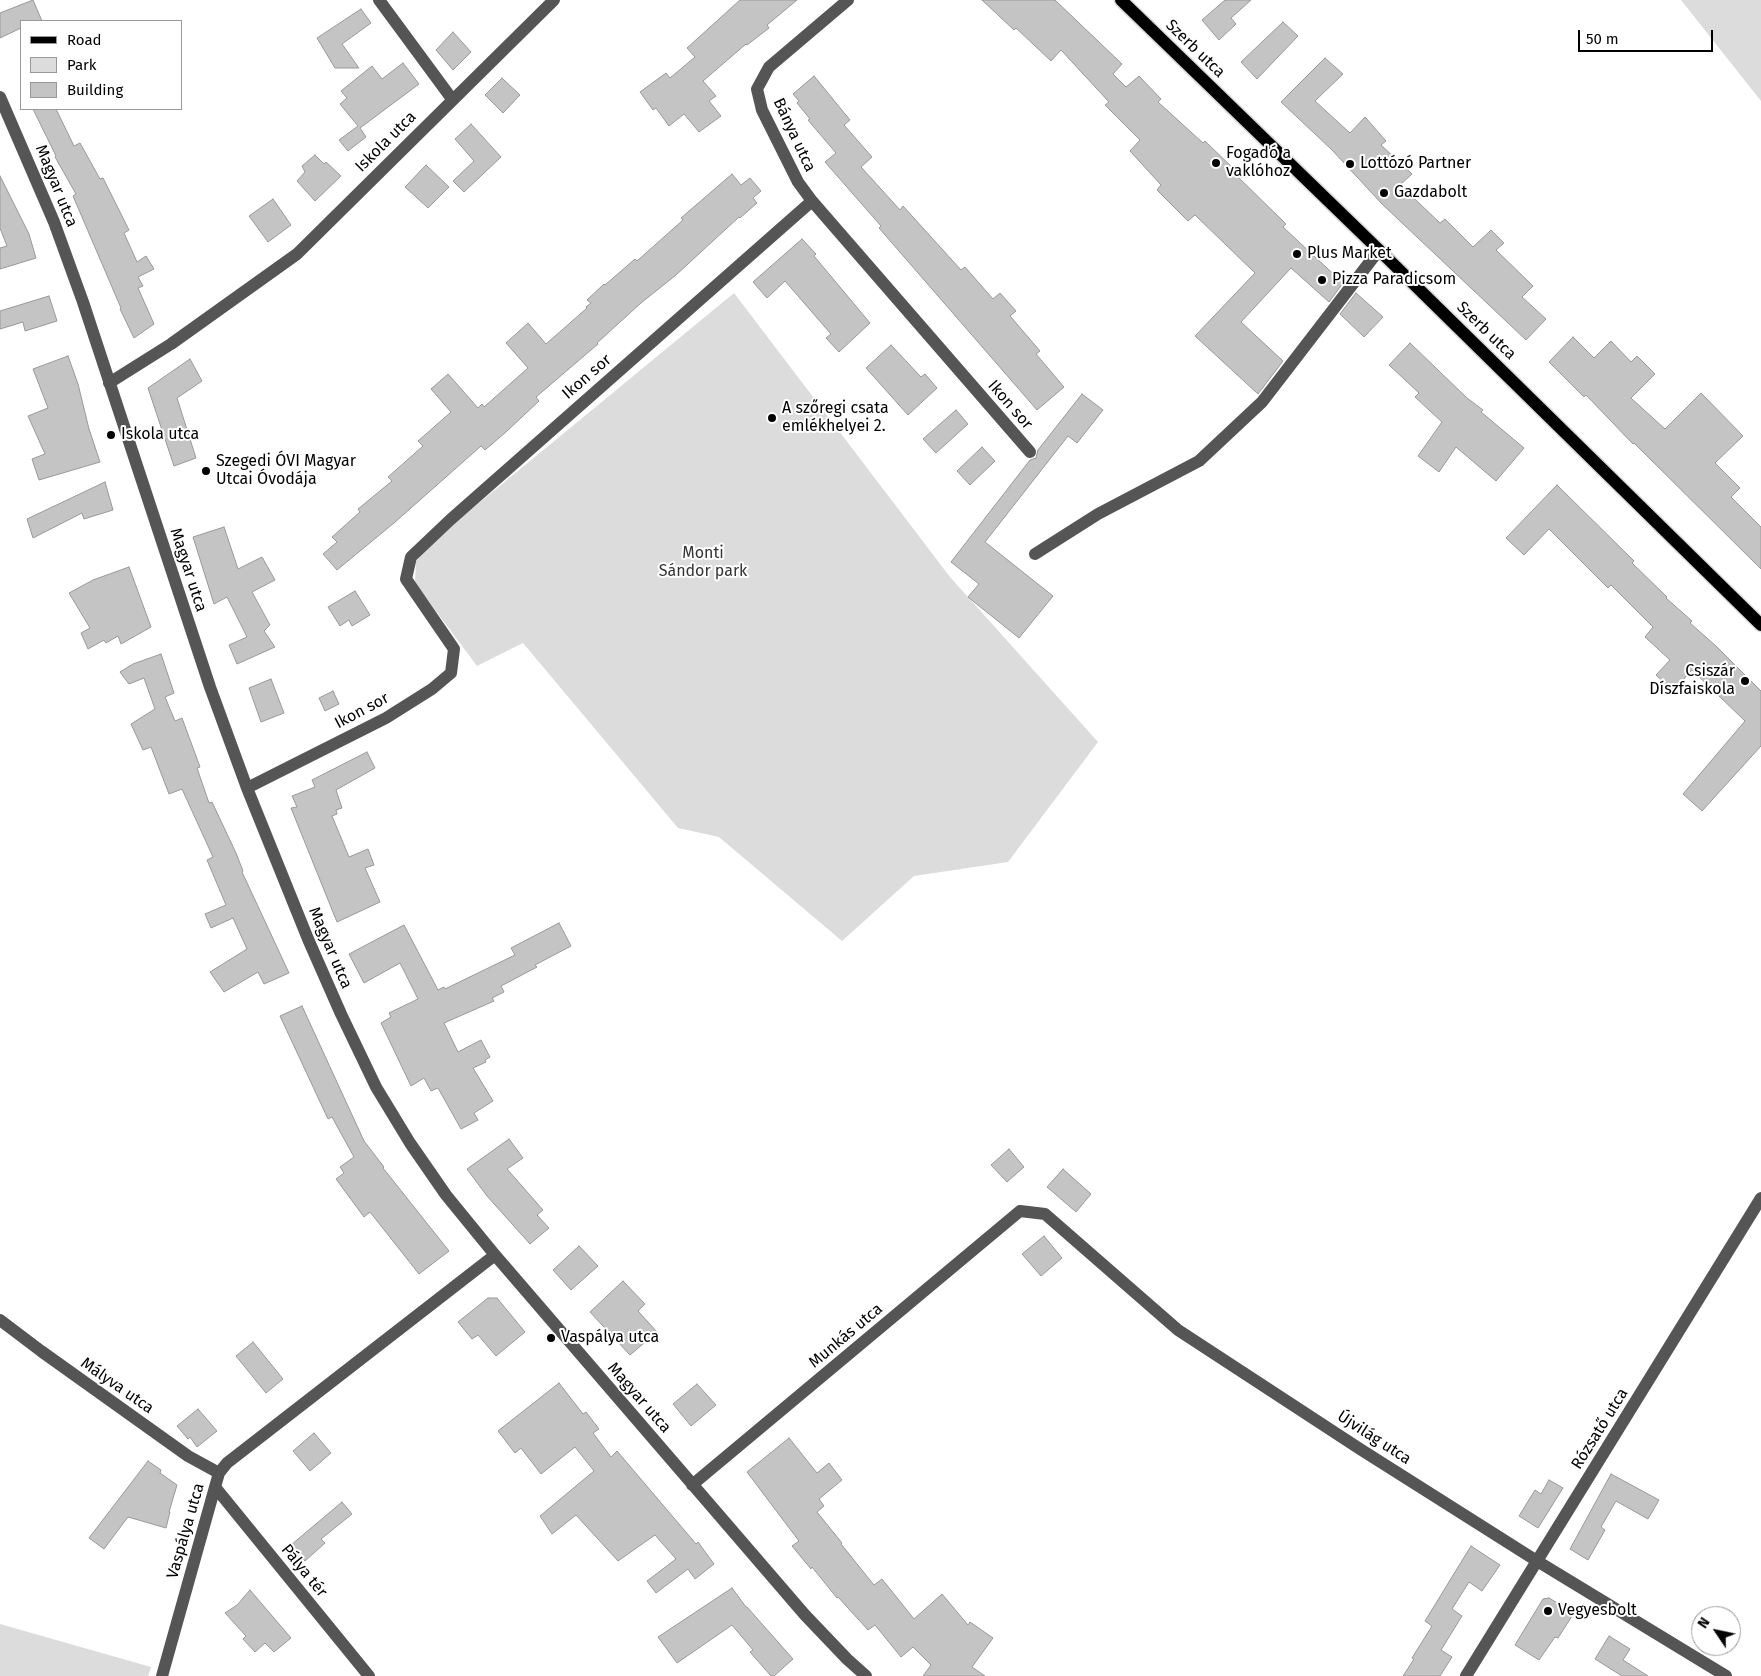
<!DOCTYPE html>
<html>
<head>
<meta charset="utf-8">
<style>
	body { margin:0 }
	#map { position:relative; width:1761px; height:1676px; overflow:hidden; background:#fff; font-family:"Fira Sans",sans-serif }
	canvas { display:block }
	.legend { position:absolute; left:20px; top:20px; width:162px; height:90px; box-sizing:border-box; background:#fff; border:1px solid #999; margin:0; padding:6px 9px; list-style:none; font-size:15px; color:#000 }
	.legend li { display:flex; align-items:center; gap:10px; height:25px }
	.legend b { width:25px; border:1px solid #999 }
	.north { position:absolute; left:1691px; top:1606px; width:50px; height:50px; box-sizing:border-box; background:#fff; border:1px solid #999; border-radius:50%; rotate:304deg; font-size:14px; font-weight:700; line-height:20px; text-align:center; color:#000 }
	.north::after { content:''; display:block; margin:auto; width:18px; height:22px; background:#000; clip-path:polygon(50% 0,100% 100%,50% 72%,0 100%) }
	.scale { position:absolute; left:1578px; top:30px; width:135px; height:22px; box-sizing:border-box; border:2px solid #000; border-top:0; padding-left:6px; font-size:15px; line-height:18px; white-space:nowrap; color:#000; -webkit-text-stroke:4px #fff; paint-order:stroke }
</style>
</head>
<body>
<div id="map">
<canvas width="1761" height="1676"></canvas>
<ul class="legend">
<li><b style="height:6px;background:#000"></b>Road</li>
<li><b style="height:14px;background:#dcdcdc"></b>Park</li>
<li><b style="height:14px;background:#c4c4c4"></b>Building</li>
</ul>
<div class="north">N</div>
<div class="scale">50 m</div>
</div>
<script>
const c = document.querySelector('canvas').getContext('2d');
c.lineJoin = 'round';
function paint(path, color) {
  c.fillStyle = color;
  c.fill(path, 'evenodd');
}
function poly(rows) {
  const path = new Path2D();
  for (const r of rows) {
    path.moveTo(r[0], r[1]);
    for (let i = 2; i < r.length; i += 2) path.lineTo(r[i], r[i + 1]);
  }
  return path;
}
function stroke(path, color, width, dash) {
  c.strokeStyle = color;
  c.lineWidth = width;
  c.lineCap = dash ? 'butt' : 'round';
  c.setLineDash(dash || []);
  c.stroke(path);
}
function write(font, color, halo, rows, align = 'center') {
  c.font = font + ' "Fira Sans",sans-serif';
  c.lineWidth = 4;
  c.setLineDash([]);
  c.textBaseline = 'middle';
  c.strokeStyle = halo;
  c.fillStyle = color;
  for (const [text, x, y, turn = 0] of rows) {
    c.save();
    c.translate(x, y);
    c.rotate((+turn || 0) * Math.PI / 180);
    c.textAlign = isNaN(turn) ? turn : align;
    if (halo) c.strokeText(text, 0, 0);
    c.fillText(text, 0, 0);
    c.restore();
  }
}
const green = poly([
	[1681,0,1761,0,1761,101],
	[734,293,950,577,1098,742,1008,862,914,876,842,941,719,837,678,828,523,643,477,666,415,583,416,562,428,545],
	[0,1624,151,1667,148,1676,0,1676]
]);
const building = poly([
	[33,0,42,21,21,21,21,28,0,38,0,13,33,0],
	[740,0,797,0,767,25,769,28,747,45,746,44,703,81,716,96,709,101,721,116,699,132,684,114,669,126,656,108,653,110,640,92,666,73,670,78,695,57,687,48,740,0],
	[982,0,1055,0,1122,64,1113,74,1126,87,1139,76,1161,99,1158,102,1203,143,1205,141,1237,172,1235,174,1286,224,1283,227,1343,283,1329,302,1291,268,1241,322,1283,361,1258,394,1195,336,1255,273,1195,215,1188,221,1157,190,1161,185,1130,151,1140,140,1105,105,1109,102,1061,50,1051,61,1016,28,1014,30,982,0],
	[1225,0,1251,0,1231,18,1236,24,1219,40,1202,20,1225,0],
	[361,9,371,23,342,44,359,68,335,68,317,38,361,9],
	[1283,22,1298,36,1257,79,1241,62,1283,22],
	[453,32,471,52,453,70,436,50,453,32],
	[1325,58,1343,74,1315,101,1350,133,1365,117,1386,141,1381,145,1412,174,1400,185,1440,223,1445,219,1473,247,1491,230,1504,243,1496,250,1533,286,1522,297,1546,319,1526,340,1382,204,1332,150,1281,102,1325,58],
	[403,63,419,84,360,128,366,137,348,151,339,140,358,126,340,104,347,98,341,91,372,66,382,79,403,63],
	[814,76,850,120,844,125,872,157,861,167,900,210,903,206,961,270,965,267,993,299,1000,293,1016,311,1010,316,1040,351,1036,354,1064,387,1037,410,879,228,881,226,825,162,836,153,808,120,810,119,797,103,799,101,793,94,814,76],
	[502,78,520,95,503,113,485,95,502,78],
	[33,109,56,109,74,146,80,143,100,179,103,178,129,230,124,233,137,262,146,256,154,269,138,277,143,286,138,288,154,324,134,338,120,309,121,308,73,196,76,194,55,157,56,156,33,109],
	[471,124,501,157,464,192,453,181,474,161,455,139,471,124],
	[315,155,324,164,326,162,341,176,315,201,297,181,305,172,302,166,315,155],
	[426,165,449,187,428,208,405,187,426,165],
	[732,174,741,185,750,178,761,191,753,198,757,203,740,218,739,217,676,275,641,303,597,343,598,344,536,397,539,401,506,432,485,450,481,446,394,523,337,570,323,554,337,542,332,537,360,512,358,509,392,481,388,477,423,446,418,441,451,412,431,389,448,374,478,408,482,404,484,407,528,368,506,343,528,323,546,344,587,308,586,307,591,303,587,300,604,284,605,285,635,259,637,261,683,220,681,218,732,174],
	[0,176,29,234,36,258,0,269,0,248,7,246,0,228,0,176],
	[273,199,291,225,268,242,249,216,273,199],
	[802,239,816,254,814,256,870,323,839,352,826,338,831,334,785,281,767,298,753,282,802,239],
	[1356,293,1383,317,1364,337,1340,314,1356,293],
	[49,296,57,321,25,331,23,322,0,329,0,311,49,296],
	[1573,337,1594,358,1611,341,1631,362,1637,356,1655,374,1631,398,1665,429,1701,393,1743,436,1715,463,1740,488,1731,497,1761,527,1761,569,1634,443,1633,444,1586,395,1584,397,1549,362,1573,337],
	[1410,343,1467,398,1483,410,1481,412,1524,448,1496,481,1456,447,1439,472,1418,456,1442,422,1415,397,1419,393,1389,365,1410,343],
	[891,345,921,377,925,374,937,388,908,415,866,368,891,345],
	[68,356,78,384,89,429,100,462,39,480,32,459,45,454,28,416,48,408,33,369,68,356],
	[190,359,202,381,177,398,196,458,174,466,148,388,190,359],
	[1082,394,1103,410,1077,443,1068,436,985,542,1053,596,1019,638,968,597,979,584,951,562,1030,460,1036,458,1038,450,1082,394],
	[956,410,968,424,936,453,923,439,956,410],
	[982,447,995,461,970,485,957,471,982,447],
	[105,482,113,510,84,519,82,513,33,538,27,519,105,482],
	[1557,485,1634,561,1632,563,1667,597,1666,598,1692,621,1690,623,1716,646,1761,691,1761,746,1702,811,1683,794,1745,721,1692,670,1673,691,1656,675,1670,660,1645,637,1653,627,1611,585,1608,588,1549,529,1524,555,1506,538,1557,485],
	[224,527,238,569,262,557,275,580,252,592,270,625,264,631,275,647,237,664,229,645,247,637,227,597,214,604,193,537,224,527],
	[129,567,151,627,121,644,118,636,106,643,104,640,88,649,81,633,90,628,69,593,93,580,129,567],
	[355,591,370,615,352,626,349,620,340,626,328,607,355,591],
	[161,654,174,693,165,697,175,721,182,718,200,767,197,768,209,803,212,802,236,853,243,871,242,872,289,973,264,984,258,972,224,992,210,972,247,949,233,918,211,928,205,914,226,905,207,860,213,857,182,789,169,794,151,747,143,750,131,724,155,709,144,678,129,684,120,672,133,664,161,654],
	[271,679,284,713,261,722,249,688,271,679],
	[333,691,339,704,325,711,319,698,333,691],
	[367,752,375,768,336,790,342,808,336,810,337,814,332,816,349,857,368,849,374,865,365,868,380,902,337,922,291,808,297,807,292,796,315,787,312,780,367,752],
	[559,923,571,946,535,965,537,967,501,986,504,992,492,998,494,1001,444,1023,458,1052,481,1040,490,1057,485,1060,486,1062,473,1068,493,1101,474,1113,478,1120,461,1129,438,1088,431,1091,424,1078,411,1086,381,1023,391,1017,389,1013,418,999,400,963,364,983,349,954,404,925,438,990,444,987,445,989,515,955,511,948,559,923],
	[302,1006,364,1141,384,1167,383,1168,449,1251,419,1274,370,1212,364,1217,336,1179,344,1173,340,1167,354,1157,332,1117,328,1119,280,1016,302,1006],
	[509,1139,523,1158,507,1169,543,1210,537,1215,549,1228,530,1244,487,1196,467,1169,509,1139],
	[1009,1149,1024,1167,1007,1182,991,1165,1009,1149],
	[1063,1169,1091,1194,1076,1212,1047,1187,1063,1169],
	[1044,1236,1062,1258,1041,1276,1022,1254,1044,1236],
	[579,1246,598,1266,571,1290,553,1270,579,1246],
	[623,1281,645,1304,638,1311,657,1332,630,1355,590,1312,623,1281],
	[488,1298,497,1298,525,1332,496,1356,478,1335,472,1339,458,1322,488,1298],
	[253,1342,283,1379,266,1393,236,1356,253,1342],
	[559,1383,583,1414,586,1412,599,1429,593,1433,611,1457,617,1451,696,1544,698,1542,714,1564,695,1579,688,1569,656,1593,647,1581,676,1559,655,1535,618,1561,576,1515,552,1534,540,1516,594,1471,575,1447,541,1474,521,1448,515,1453,498,1431,559,1383],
	[697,1384,716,1405,691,1426,673,1404,697,1384],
	[198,1409,217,1431,197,1447,190,1437,188,1439,177,1426,198,1409],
	[314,1433,331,1453,310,1471,293,1451,314,1433],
	[789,1438,817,1473,829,1463,842,1480,819,1499,824,1506,817,1512,842,1543,841,1544,874,1585,882,1579,914,1619,942,1594,968,1625,970,1622,993,1638,972,1667,985,1676,923,1676,931,1665,913,1647,901,1657,875,1625,868,1630,838,1597,837,1598,812,1567,811,1569,792,1546,799,1541,747,1472,789,1438],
	[148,1461,161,1470,160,1473,177,1485,169,1512,170,1512,166,1528,128,1517,104,1549,89,1538,148,1461],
	[1611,1474,1659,1500,1648,1519,1616,1501,1601,1527,1605,1530,1588,1560,1570,1549,1611,1474],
	[1549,1480,1563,1488,1538,1528,1519,1516,1535,1490,1541,1494,1549,1480],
	[342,1502,352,1514,321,1539,325,1543,305,1561,291,1545,342,1502],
	[1471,1546,1500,1565,1482,1591,1469,1582,1452,1609,1462,1616,1441,1650,1452,1657,1440,1676,1403,1676,1414,1659,1412,1658,1432,1626,1425,1621,1471,1546],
	[732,1588,746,1607,747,1607,793,1659,774,1676,771,1676,750,1652,753,1650,732,1625,677,1663,658,1637,732,1588],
	[250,1590,291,1638,274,1652,265,1643,255,1652,243,1639,246,1636,225,1613,237,1605,250,1590],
	[1549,1598,1574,1613,1558,1638,1555,1637,1539,1660,1515,1645,1543,1599,1549,1598],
	[1609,1636,1630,1649,1623,1660,1648,1676,1622,1676,1595,1659,1609,1636]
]);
const minor = poly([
	[379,0,452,99],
	[0,97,54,222,83,302,210,687,247,788,308,939,341,1014,376,1087,410,1143,446,1195,495,1255,805,1615,847,1659,866,1676],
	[812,201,798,182,762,110,757,89,769,67,848,0],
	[109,383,171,344,297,254,554,0],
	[1035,554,1098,514,1199,461,1262,402,1379,250],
	[247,788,386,718,432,689,451,673,454,649,406,579,411,557,450,520,812,201,1030,452],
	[0,1320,41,1351,188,1456,219,1473],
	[692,1485,1020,1211,1045,1214,1178,1330,1360,1449,1537,1561,1726,1676],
	[215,1487,369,1676],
	[162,1676,215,1487,219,1473,227,1463,495,1255],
	[1466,1676,1761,1198]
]);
const major = poly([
	[1121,0,1379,250,1761,625]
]);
const markers = [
	[1216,163,5,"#000"],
	[1350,164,5,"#000"],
	[1384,193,5,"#000"],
	[1297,254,5,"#000"],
	[1322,280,5,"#000"],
	[772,418,5,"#000"],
	[111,435,5,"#000"],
	[206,471,5,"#000"],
	[1745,681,5,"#000"],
	[551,1338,5,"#000"],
	[1548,1611,5,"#000"]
];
const streetNames = [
	["Szerb utca",1195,49,44],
	["Bánya utca",794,135,65],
	["Iskola utca",386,142,-45],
	["Magyar utca",56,186,68],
	["Szerb utca",1486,331,44],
	["Ikon sor",587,377,-41],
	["Ikon sor",1010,405,49],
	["Magyar utca",188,570,72],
	["Ikon sor",362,711,-28],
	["Magyar utca",330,948,67],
	["Munkás utca",846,1336,-40],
	["Mályva utca",117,1386,35],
	["Magyar utca",639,1398,49],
	["Rózsatő utca",1600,1429,-58],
	["Újvilág utca",1374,1438,33],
	["Vaspálya utca",186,1531,-74],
	["Pálya tér",304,1571,51]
];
const poiNames = [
	["Fogadó a",1226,154],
	["vaklóhoz",1226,172],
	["Lottózó Partner",1360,164],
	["Gazdabolt",1394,193],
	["Plus Market",1307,254],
	["Pizza Paradicsom",1332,280],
	["A szőregi csata",782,409],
	["emlékhelyei 2.",782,427],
	["Iskola utca",121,435],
	["Szegedi ÓVI Magyar",216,462],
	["Utcai Óvodája",216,480],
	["Csiszár",1735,672,"right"],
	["Díszfaiskola",1735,690,"right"],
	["Vaspálya utca",561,1338],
	["Vegyesbolt",1558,1611]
];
const parkNames = [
	["Monti",703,554],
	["Sándor park",703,572]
];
paint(green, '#dcdcdc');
paint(building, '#c4c4c4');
stroke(building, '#999', 1);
stroke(major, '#dbdbdb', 15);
stroke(minor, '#555', 12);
stroke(major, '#000', 12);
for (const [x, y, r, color] of markers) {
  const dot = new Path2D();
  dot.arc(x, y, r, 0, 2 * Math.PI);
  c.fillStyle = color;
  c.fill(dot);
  stroke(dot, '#fff', 2);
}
write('16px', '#000', '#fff', streetNames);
write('16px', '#000', '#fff', poiNames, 'left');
write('16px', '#333', '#fff', parkNames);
</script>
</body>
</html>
